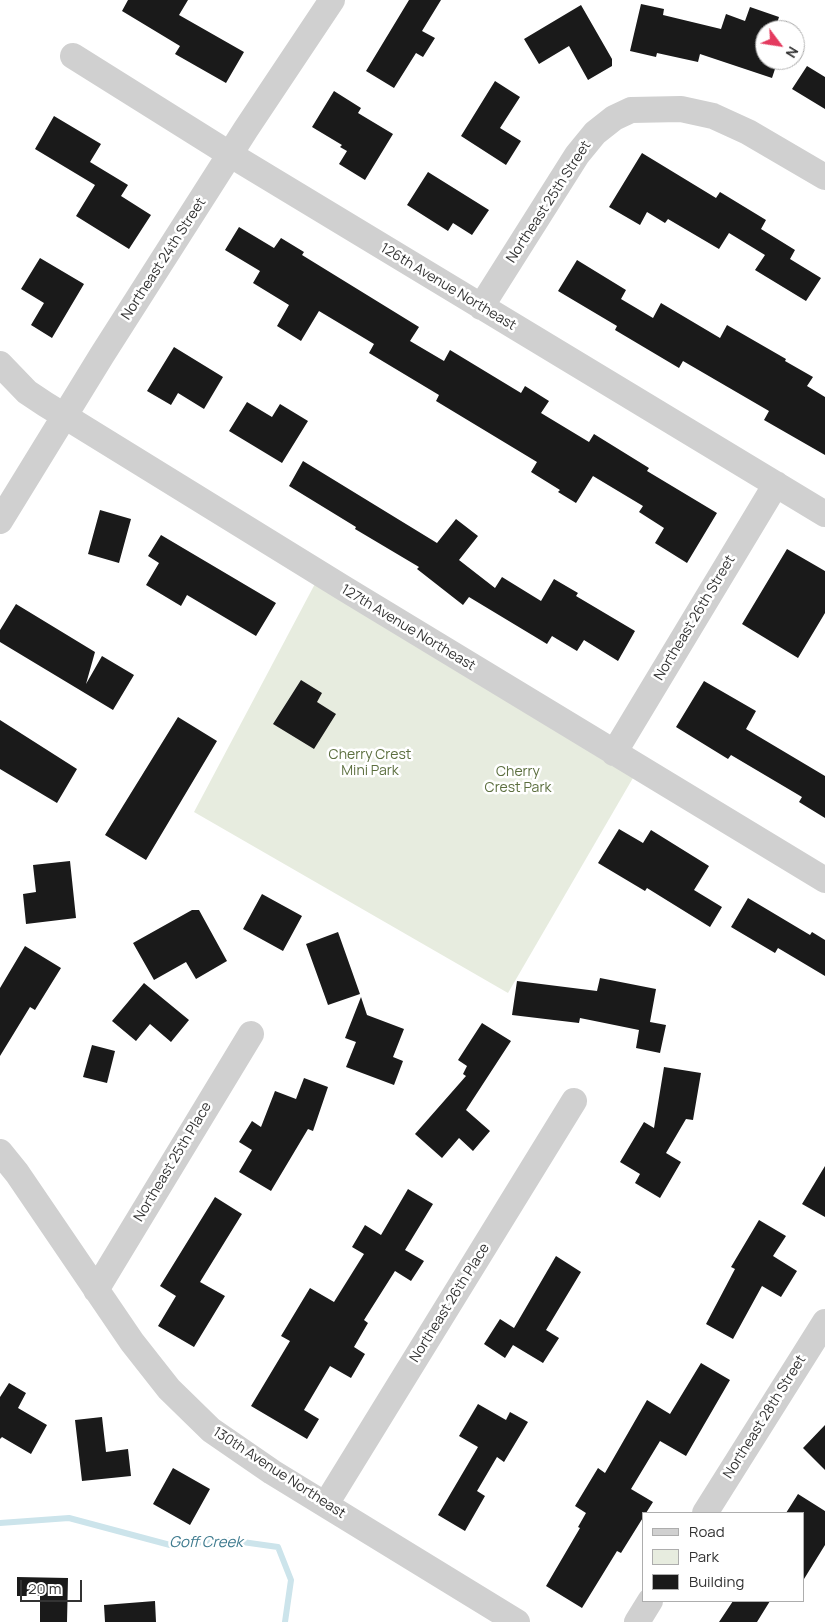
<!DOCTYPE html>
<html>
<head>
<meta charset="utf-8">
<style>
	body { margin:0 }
	#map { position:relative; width:825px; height:1622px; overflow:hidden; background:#fff; font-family:Manrope,sans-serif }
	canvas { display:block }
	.legend { position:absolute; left:642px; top:1512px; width:162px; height:90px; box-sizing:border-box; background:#fff; border:1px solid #adadad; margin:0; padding:6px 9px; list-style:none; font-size:15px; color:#333 }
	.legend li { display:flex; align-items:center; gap:10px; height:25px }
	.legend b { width:25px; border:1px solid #adadad }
	.north { position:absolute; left:755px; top:20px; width:50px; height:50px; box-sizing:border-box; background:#fff; border:1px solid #adadad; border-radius:50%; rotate:121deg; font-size:14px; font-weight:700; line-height:20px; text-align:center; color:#333 }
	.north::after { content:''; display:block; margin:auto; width:18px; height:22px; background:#e43b5f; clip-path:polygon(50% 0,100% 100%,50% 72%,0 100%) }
	.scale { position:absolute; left:20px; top:1580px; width:62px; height:22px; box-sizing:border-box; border:2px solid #333; border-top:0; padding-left:6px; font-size:15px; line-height:18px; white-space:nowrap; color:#333; -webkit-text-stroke:4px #fff; paint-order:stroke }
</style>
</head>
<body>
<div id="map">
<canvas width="825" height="1622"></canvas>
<ul class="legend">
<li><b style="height:6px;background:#d0d0d0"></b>Road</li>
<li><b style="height:14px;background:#e7ecdf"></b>Park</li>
<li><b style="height:14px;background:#1a1a1a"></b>Building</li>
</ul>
<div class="north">N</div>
<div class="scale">20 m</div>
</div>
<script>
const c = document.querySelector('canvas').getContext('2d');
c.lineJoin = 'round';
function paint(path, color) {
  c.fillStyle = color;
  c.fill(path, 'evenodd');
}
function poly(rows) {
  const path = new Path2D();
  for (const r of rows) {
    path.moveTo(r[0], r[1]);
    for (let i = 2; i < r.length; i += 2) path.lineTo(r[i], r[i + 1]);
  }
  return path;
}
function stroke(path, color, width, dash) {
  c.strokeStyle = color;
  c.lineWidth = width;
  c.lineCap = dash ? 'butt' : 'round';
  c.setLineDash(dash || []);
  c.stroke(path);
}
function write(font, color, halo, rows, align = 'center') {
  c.font = font + ' Manrope,sans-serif';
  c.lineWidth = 5;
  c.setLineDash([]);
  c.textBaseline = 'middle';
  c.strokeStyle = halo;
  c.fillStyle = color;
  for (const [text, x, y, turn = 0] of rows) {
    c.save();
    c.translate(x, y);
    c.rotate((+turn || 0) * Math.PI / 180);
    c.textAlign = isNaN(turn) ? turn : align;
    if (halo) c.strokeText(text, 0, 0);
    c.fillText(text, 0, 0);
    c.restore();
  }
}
const green = poly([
	[317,580,637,771,508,993,194,812]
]);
const stream = poly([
	[0,1523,69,1518,170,1545,228,1540,278,1547,291,1580,285,1622]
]);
const building = poly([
	[128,0,188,0,179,15,244,52,226,83,175,54,180,46,122,11],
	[409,0,441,0,422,31,435,38,423,57,416,53,394,88,366,71],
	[641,4,664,9,663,15,721,29,726,14,745,21,750,7,779,17,775,30,765,30,765,60,778,60,772,78,700,54,698,62,657,53,656,57,630,51],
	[581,5,612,59,612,66,588,80,569,46,539,64,524,39],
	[807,66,825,77,825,109,792,89],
	[495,81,520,97,500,128,521,141,506,165,461,136],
	[334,91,361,108,358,113,393,134,365,180,339,164,347,151,340,147,342,145,312,127],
	[54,116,101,144,90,162,128,185,121,196,151,215,129,249,76,216,95,185,35,149],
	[642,153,716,198,720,192,766,220,761,229,795,250,790,259,821,278,806,301,755,270,765,255,729,233,719,249,668,219,665,223,647,212,640,225,609,207],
	[428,172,489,210,472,235,453,223,448,231,407,205],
	[239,227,274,248,281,238,304,252,302,255,419,327,410,341,444,361,450,350,521,393,525,386,549,401,541,413,589,442,594,434,649,468,647,471,717,513,687,563,655,543,664,528,639,512,643,506,593,476,576,503,558,492,560,490,531,472,537,462,436,401,439,395,369,353,374,344,319,311,301,341,277,326,289,305,253,283,260,271,225,250],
	[40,258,84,284,52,338,31,325,44,303,21,289],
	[577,260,626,290,621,299,653,318,661,303,720,338,727,325,786,359,785,361,813,377,807,386,825,397,825,455,764,420,769,411,683,361,679,368,615,330,617,326,558,291],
	[174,347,223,377,204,409,178,393,171,405,147,391],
	[247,402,272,417,280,404,308,421,282,463,229,431],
	[303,461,437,543,456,519,478,536,459,560,495,588,502,577,541,601,554,579,578,593,576,596,635,631,618,661,584,640,577,651,552,636,547,644,469,597,463,605,417,569,419,567,355,529,356,527,289,486],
	[100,510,131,519,119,563,88,554],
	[161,535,276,603,256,636,187,595,181,606,146,585,159,563,148,556],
	[787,549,825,571,825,613,798,658,742,624],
	[16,604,95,652,86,684,102,656,134,675,113,710,0,642,0,630],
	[301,680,322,693,317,702,336,714,314,749,273,724],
	[704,681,756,711,746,729,825,776,825,818,799,802,802,797,731,755,728,759,676,727],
	[178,717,217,741,146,860,105,835],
	[0,720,77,769,57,803,0,769],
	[619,829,643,843,651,830,709,866,694,890,722,907,710,927,647,888,645,891,598,863],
	[70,861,76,918,26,924,23,894,36,892,33,865],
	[262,894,302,916,283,951,243,929],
	[748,898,810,935,812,932,825,940,825,976,778,948,775,953,731,927],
	[192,910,199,910,227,961,196,979,186,962,154,980,133,943],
	[338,932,360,994,328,1005,306,944],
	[25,946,61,968,35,1010,30,1007,0,1056,0,988],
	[600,978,656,989,650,1022,666,1025,660,1053,636,1048,639,1030,580,1018,579,1023,512,1015,517,981,597,991],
	[144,983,189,1020,171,1042,150,1024,136,1041,112,1021],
	[361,997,367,1015,404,1029,393,1057,403,1061,394,1085,346,1067,356,1042,345,1038],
	[482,1023,511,1041,466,1110,490,1131,473,1151,459,1138,442,1158,415,1134,466,1076,463,1074,467,1066,458,1060],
	[92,1045,115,1051,107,1083,83,1077],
	[664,1067,701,1073,693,1120,686,1119,666,1153,681,1162,660,1198,635,1183,640,1174,620,1162,644,1122,654,1128],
	[304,1078,328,1087,313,1131,308,1129,271,1191,239,1172,252,1150,239,1142,252,1121,261,1127,275,1091,296,1099],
	[825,1166,825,1217,802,1204],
	[408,1189,433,1204,405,1250,424,1261,411,1281,395,1271,364,1320,368,1323,354,1347,365,1354,351,1378,330,1366,304,1410,319,1419,307,1439,251,1406,290,1341,281,1336,310,1288,334,1302,364,1254,352,1247,365,1225,381,1235],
	[215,1197,242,1214,200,1282,225,1296,194,1347,158,1326,176,1296,160,1286],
	[759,1220,786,1236,773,1256,797,1271,781,1297,762,1286,733,1339,706,1324,735,1269,731,1267],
	[556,1256,581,1272,546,1330,559,1338,543,1363,513,1345,505,1358,484,1344,500,1319,514,1328],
	[701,1363,730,1380,686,1456,660,1441,631,1489,653,1502,646,1513,644,1513,644,1516,621,1553,617,1551,582,1608,546,1586,580,1528,578,1527,586,1513,575,1506,598,1468,605,1473,647,1400,670,1414],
	[9,1383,26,1393,18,1408,47,1425,31,1454,2,1437,0,1439,0,1397],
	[478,1404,506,1420,510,1412,528,1422,504,1462,497,1457,477,1491,485,1496,465,1531,438,1515,478,1447,459,1436],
	[102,1417,106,1452,128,1449,131,1476,82,1481,75,1420],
	[825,1425,825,1470,803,1448],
	[173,1468,210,1489,190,1525,153,1504],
	[798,1494,825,1511,825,1545,804,1579,804,1513,786,1513],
	[17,1577,68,1578,67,1622,40,1622,40,1596,17,1596],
	[155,1601,156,1622,105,1622,104,1605],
	[733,1601,770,1601,757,1622,719,1622]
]);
const minor = poly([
	[73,56,231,155,825,514],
	[481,307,577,155,595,133,614,118,631,110,681,109,713,116,748,132,825,177],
	[0,364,27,392,45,404,345,589,825,880],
	[0,521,102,355,246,129,332,0],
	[614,753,776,484],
	[0,1152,17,1173,132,1342,169,1389,211,1430,272,1472,517,1622],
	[96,1290,251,1034],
	[326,1504,574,1101],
	[705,1513,825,1322],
	[637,1622,650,1601]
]);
const streetNames = [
	["Northeast 25th Street",549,202,-57],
	["Northeast 24th Street",164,259,-57],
	["126th Avenue Northeast",448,287,31],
	["Northeast 26th Street",695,618,-59],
	["127th Avenue Northeast",408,628,31],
	["Northeast 25th Place",173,1162,-59],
	["Northeast 26th Place",450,1303,-58],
	["Northeast 28th Street",765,1417,-58],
	["130th Avenue Northeast",279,1473,33]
];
const parkNames = [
	["Cherry Crest",370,755],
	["Mini Park",370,771],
	["Cherry",518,772],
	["Crest Park",518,788]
];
const waterNames = [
	["Goff Creek",206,1543]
];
paint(green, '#e7ecdf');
stroke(stream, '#cce4eb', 6);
paint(building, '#1a1a1a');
stroke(minor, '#d0d0d0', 26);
write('14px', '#333', '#fff', streetNames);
write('14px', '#5c6f3f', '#fff', parkNames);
write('italic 15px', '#3e7a8e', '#fff', waterNames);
</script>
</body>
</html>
